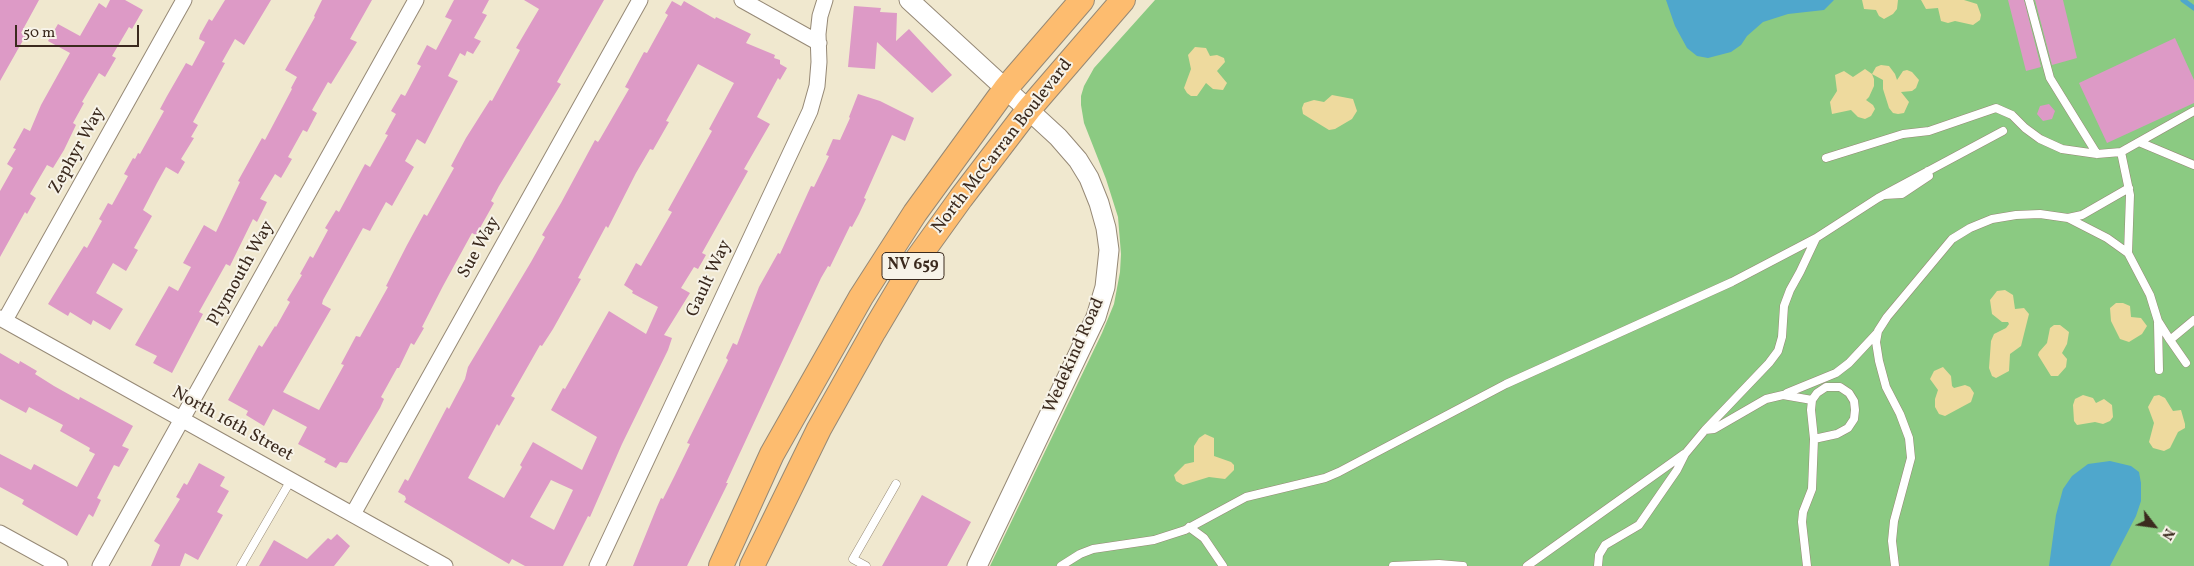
<!DOCTYPE html>
<html>
<head>
<meta charset="utf-8">
<style>
	body { margin:0 }
	#map { position:relative; width:2194px; height:566px; overflow:hidden; background:#f0e8cf; font-family:Vollkorn,serif }
	canvas { display:block }
	.north { position:absolute; left:2129px; top:501px; width:50px; height:50px; -webkit-text-stroke:4px #f7f3e8; paint-order:stroke; rotate:120deg; font-size:14px; font-weight:700; line-height:20px; text-align:center; color:#3b2a1e }
	.north::after { content:''; display:block; margin:auto; width:18px; height:22px; background:#3b2a1e; clip-path:polygon(50% 0,100% 100%,50% 72%,0 100%) }
	.scale { position:absolute; left:15px; top:25px; width:124px; height:22px; box-sizing:border-box; border:2px solid #3b2a1e; border-top:0; padding-left:6px; font-size:15px; line-height:18px; white-space:nowrap; color:#3b2a1e; -webkit-text-stroke:4px #f7f3e8; paint-order:stroke }
</style>
</head>
<body>
<div id="map">
<canvas width="2194" height="566"></canvas>
<div class="north">N</div>
<div class="scale">50 m</div>
</div>
<script>
const c = document.querySelector('canvas').getContext('2d');
c.lineJoin = 'round';
function paint(path, color) {
  c.fillStyle = color;
  c.fill(path, 'evenodd');
}
function poly(rows) {
  const path = new Path2D();
  for (const r of rows) {
    path.moveTo(r[0], r[1]);
    for (let i = 2; i < r.length; i += 2) path.lineTo(r[i], r[i + 1]);
  }
  return path;
}
function stroke(path, color, width, dash) {
  c.strokeStyle = color;
  c.lineWidth = width;
  c.lineCap = dash ? 'butt' : 'round';
  c.setLineDash(dash || []);
  c.stroke(path);
}
function write(font, color, halo, rows, align = 'center') {
  c.font = font + ' Vollkorn,serif';
  c.lineWidth = 4;
  c.setLineDash([]);
  c.textBaseline = 'middle';
  c.strokeStyle = halo;
  c.fillStyle = color;
  for (const [text, x, y, turn = 0] of rows) {
    c.save();
    c.translate(x, y);
    c.rotate((+turn || 0) * Math.PI / 180);
    c.textAlign = isNaN(turn) ? turn : align;
    if (halo) c.strokeText(text, 0, 0);
    c.fillText(text, 0, 0);
    c.restore();
  }
}
const green = poly([
	[1155,0,2194,0,2194,566,990,566,1102,333,1114,304,1120,272,1121,254,1118,217,1106,179,1084,123,1081,105,1081,96,1084,86,1094,68]
]);
const sand = poly([
	[1862,0,1898,0,1897,9,1893,14,1884,19,1879,16,1876,10,1864,9],
	[1921,0,1964,0,1977,4,1981,15,1980,20,1973,25,1955,21,1948,23,1941,21,1938,8,1926,9],
	[1195,47,1206,48,1210,56,1217,55,1224,58,1225,62,1217,71,1227,83,1223,90,1213,89,1206,83,1197,96,1191,96,1187,93,1184,88,1191,69,1188,55],
	[1881,65,1889,66,1895,74,1897,80,1903,71,1907,70,1912,72,1919,80,1916,88,1912,91,1901,92,1909,102,1904,113,1898,114,1893,113,1889,108,1883,89,1883,80,1872,74,1874,79,1874,86,1869,97,1866,100,1873,105,1875,109,1871,116,1865,119,1858,117,1851,110,1832,114,1830,102,1837,91,1835,75,1844,71,1853,77,1865,69,1872,74,1876,67],
	[1332,95,1353,99,1357,111,1352,119,1335,129,1329,130,1303,114,1302,108,1304,103,1314,100,1324,102],
	[2005,290,2013,295,2015,309,2024,308,2029,314,2021,346,2010,354,2009,371,1996,378,1992,376,1989,368,1991,341,1994,334,2006,328,2009,324,2008,322,2002,322,1992,314,1990,300,1997,291],
	[2116,303,2123,303,2130,306,2131,317,2141,318,2147,326,2142,334,2129,342,2120,339,2111,321,2110,308],
	[2054,325,2060,325,2069,332,2067,344,2062,353,2067,359,2066,367,2058,376,2051,376,2038,355,2039,352,2047,343,2050,328],
	[1943,367,1951,376,1952,386,1954,388,1965,385,1970,387,1974,393,1971,402,1945,416,1939,414,1935,407,1935,399,1938,390,1930,379,1934,371],
	[2083,395,2093,398,2096,403,2104,399,2112,405,2113,417,2110,421,2103,424,2095,422,2077,425,2074,421,2073,405,2075,399],
	[2159,395,2165,398,2173,411,2181,410,2185,424,2185,428,2178,432,2170,448,2164,451,2153,448,2149,442,2154,423,2148,407,2154,396],
	[1205,434,1214,438,1214,456,1231,462,1234,465,1234,470,1225,479,1209,477,1183,485,1176,481,1174,475,1185,464,1194,462,1194,446,1199,438]
]);
const water = poly([
	[1666,0,1834,0,1824,10,1788,14,1763,22,1747,36,1741,45,1731,52,1708,58,1697,56,1687,48,1675,26],
	[2110,461,2131,466,2139,472,2141,483,2141,501,2136,516,2110,566,2049,566,2056,515,2063,489,2072,476,2088,464]
]);
const stream = poly([
	[2183,0,2194,8]
]);
const building = poly([
	[0,0,39,0,21,33,26,35,0,81],
	[110,0,125,0,143,10,132,29,129,27,112,56,116,58,105,77,99,73,82,102,84,103,73,123,76,125,64,150,53,168,47,165,30,194,36,198,27,214,25,212,0,257,0,191,13,168,7,164,16,149,13,148,24,128,30,131,41,105,70,53,48,41,58,24,80,36,99,3,106,8],
	[225,0,271,0,244,45,235,39,222,62,225,63,193,122,198,125,191,137,194,138,181,159,185,162,178,174,166,167,157,183,143,210,152,216,134,248,138,250,126,271,113,263,96,293,123,309,110,330,93,320,91,325,70,312,68,316,48,304,84,246,87,248,102,221,99,219,103,212,108,203,112,205,128,176,124,174,133,158,135,159,138,153,140,154,164,111,160,109,167,96,186,63,192,66,205,42,199,39,200,35,209,19,212,21],
	[322,0,372,0,350,39,357,42,331,84,328,82,312,110,317,113,307,132,303,130,288,157,292,159,281,178,275,174,260,199,267,202,257,222,253,219,230,266,226,264,199,312,203,314,172,373,153,363,157,356,135,345,169,286,178,291,191,267,183,263,204,225,216,232,240,182,238,181,262,138,265,140,292,89,291,88,297,77,285,70,315,17,314,16],
	[454,0,489,0,482,13,487,15,474,38,481,41,473,54,467,51,465,56,460,53,448,76,458,81,439,117,425,144,417,139,405,161,414,167,392,206,386,202,370,231,363,228,323,300,322,304,331,309,283,392,319,410,344,365,341,364,356,336,360,337,388,287,386,286,407,245,424,214,427,216,454,168,451,166,466,138,490,100,492,101,520,50,516,48,539,9,524,0,604,0,557,82,561,84,499,186,491,201,494,203,476,235,472,233,443,286,422,327,424,328,414,345,411,343,399,368,397,368,381,397,384,399,380,408,347,463,340,462,336,468,324,462,326,459,298,444,307,427,273,409,264,426,246,415,248,411,228,400,259,345,262,347,275,326,276,327,290,302,287,300,302,275,300,274,310,256,313,258,328,230,325,228,336,210,339,212,365,164,370,167,388,135,385,134,396,114,391,111,401,94,405,96,421,66,417,64,427,45,436,50,452,20,445,17],
	[2008,0,2024,0,2041,67,2026,71],
	[2035,0,2063,0,2077,58,2052,65],
	[672,1,681,6,684,1,715,19,716,17,751,34,746,43,775,55,774,58,780,60,780,64,787,68,780,80,778,78,757,117,770,124,744,169,748,171,702,253,706,255,698,269,694,267,681,288,690,293,664,335,672,338,668,350,622,444,590,517,588,516,563,566,525,566,512,559,509,564,404,502,406,499,405,496,398,492,405,479,408,481,447,407,449,409,465,379,468,367,531,262,545,237,542,235,561,203,595,140,598,142,600,139,629,89,625,87,644,52,647,53,668,15,665,13],
	[698,64,734,83,709,129,712,131,668,210,672,212,641,266,636,263,624,285,633,291,632,293,658,307,646,334,609,311,565,389,563,388,551,410,597,437,582,470,533,442,520,465,522,467,504,498,468,478,497,424,499,426,515,398,511,396,540,345,542,346,553,329,581,279,578,278,606,226,608,228,636,173,650,149,653,150,669,122,666,121],
	[551,480,573,490,554,530,530,517],
	[854,6,881,8,880,12,897,13,896,41,909,29,952,75,932,93,877,42,875,69,848,67],
	[2175,38,2194,80,2194,103,2107,143,2079,83],
	[858,94,880,101,914,118,905,141,892,135,864,198,866,199,859,214,852,227,850,226,830,267,828,266,821,278,726,483,728,483,687,566,633,566,657,507,661,498,663,499,675,475,690,444,687,443,728,360,726,358,733,343,737,345,759,287,778,253,780,254,811,186,814,187,829,156,826,155,833,139,840,140,850,118,849,117],
	[2049,104,2055,111,2052,119,2043,121,2037,114,2040,106],
	[0,353,19,364,20,361,37,371,35,374,54,386,79,400,80,397,133,426,122,446,129,449,119,467,114,465,97,498,101,500,93,517,89,514,77,536,22,504,24,500,0,487,0,454,31,470,34,464,77,487,95,454,89,451,90,448,60,431,63,425,29,407,26,413,0,399],
	[199,463,225,477,220,486,229,491,217,512,223,515,198,560,185,553,180,566,151,566,160,545,154,541,180,499,176,497,184,483,187,485],
	[922,495,971,522,947,566,882,566],
	[337,534,350,546,334,566,259,566,274,540,307,559,328,538,331,540]
]);
const service = poly([
	[2029,0,2050,78,2097,154],
	[2139,142,2194,165],
	[2121,152,2130,195,2128,253,2150,295,2158,321,2170,340,2194,320],
	[1826,158,1903,134,1929,131,1996,108,2012,115,2025,128,2040,139,2062,149,2097,154,2121,152,2194,111],
	[1884,195,1902,194,1929,176,1928,171],
	[2128,253,2107,238,2068,218,2082,215,2129,188],
	[2158,323,2159,370],
	[2170,340,2186,363],
	[1787,393,1836,373,1849,363,1877,333],
	[1705,430,1769,363,1778,351,1782,337,1784,306,1790,290,1800,272,1816,238,1878,198,2003,131],
	[1189,527,1204,538,1223,566],
	[241,566,291,480],
	[866,566,853,559,896,484],
	[1061,566,1080,554,1093,549,1154,540,1185,530,1246,497,1325,478,1339,472,1506,384,1732,282,1816,238],
	[1393,566,1439,564,1463,566],
	[1527,566,1684,454],
	[1598,566,1599,555,1605,545,1639,525,1677,470,1685,454,1705,430,1714,429,1766,399,1783,395,1812,400],
	[1807,566,1802,522,1803,512,1812,489,1814,439,1811,410,1812,400,1817,393,1826,387,1840,387,1849,393,1854,401,1855,410,1854,419,1848,428,1837,434,1814,439],
	[1895,566,1892,541,1894,521,1911,458,1909,438,1900,414,1886,387,1879,361,1876,342,1878,331,1887,317,1952,239,1970,228,1992,219,2016,215,2040,214,2068,218]
]);
const minor = poly([
	[742,0,819,43],
	[0,318,445,566],
	[5,320,184,0],
	[353,514,640,0],
	[0,533,60,566],
	[100,566,416,0],
	[597,566,810,111,817,86,819,62,818,34,820,16,825,0]
]);
const tertiary = poly([
	[909,0,1058,137,1078,160,1089,178,1099,203,1106,228,1109,250,1105,287,1096,317,977,566]
]);
const primary = poly([
	[721,566,772,454,861,297,915,213,1006,88,1082,0],
	[752,566,819,429,874,331,915,262,961,198,1029,109,1123,0]
]);
const shields = [
	[913,266,62]
];
const shieldNames = [
	["NV 659",913,266]
];
const streetNames = [
	["North McCarran Boulevard",1003,147,-52],
	["Zephyr Way",78,151,-61],
	["Sue Way",480,248,-61],
	["Plymouth Way",242,274,-61],
	["Gault Way",710,279,-65],
	["Wedekind Road",1075,356,-66],
	["North 16th Street",232,425,29]
];
paint(green, '#8bca82');
paint(sand, '#eeda9e');
paint(water, '#4fa7cc');
stroke(stream, '#4fa7cc', 5);
paint(building, '#dd9ac6');
stroke(service, '#968976', 9);
stroke(minor, '#968976', 17);
stroke(tertiary, '#968976', 21);
stroke(primary, '#968976', 26);
stroke(service, '#fff', 8);
stroke(minor, '#fff', 15);
stroke(tertiary, '#fff', 19);
stroke(primary, '#fdbc6f', 24);
for (const [x, y, w] of shields) {
  const box = new Path2D();
  box.roundRect(x - w / 2, y - 13.5, w, 27, 4);
  c.fillStyle = '#f7f3e8';
  c.fill(box);
  stroke(box, '#3b2a1e', 1);
}
write('bold 16px', '#3b2a1e', null, shieldNames);
write('18px', '#3b2a1e', '#f7f3e8', streetNames);
</script>
</body>
</html>
